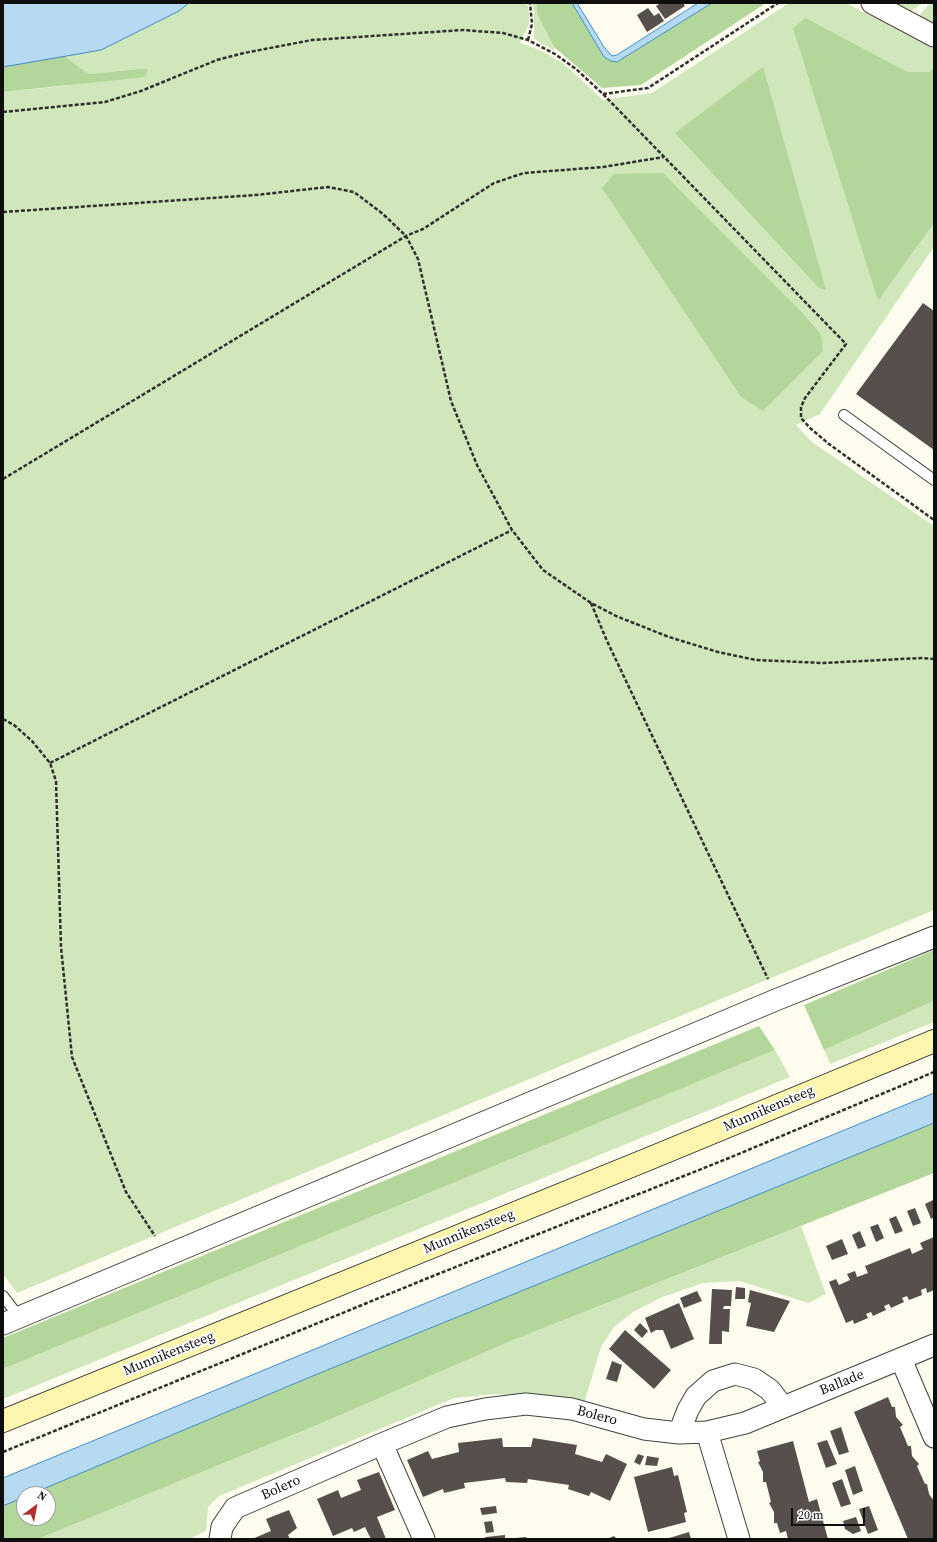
<!DOCTYPE html>
<html>
<head>
<meta charset="utf-8">
<style>
	body { margin:0 }
	#map { position:relative; width:937px; height:1542px; overflow:hidden; background:#fefcef; font-family:"Source Serif 4",serif }
	canvas { display:block }
	.frame { position:absolute; inset:0; border:4px solid #0e0e0e; pointer-events:none }
	.north { position:absolute; left:16px; top:1486px; width:40px; height:40px; box-sizing:border-box; background:#fff; border:1px solid #9f9f9f; border-radius:50%; rotate:32deg; font-size:11px; font-weight:700; line-height:16px; text-align:center; color:#0e0e0e }
	.north::after { content:''; display:block; margin:auto; width:14px; height:18px; background:#b62d2e; clip-path:polygon(50% 0,100% 100%,50% 72%,0 100%) }
	.scale { position:absolute; left:791px; top:1508px; width:74px; height:18px; box-sizing:border-box; border:2px solid #0e0e0e; border-top:0; padding-left:5px; font-size:12px; line-height:14px; white-space:nowrap; color:#0e0e0e; -webkit-text-stroke:3px #fff; paint-order:stroke }
</style>
</head>
<body>
<div id="map">
<canvas width="937" height="1542"></canvas>
<div class="frame"></div>
<div class="north">N</div>
<div class="scale">20 m</div>
</div>
<script>
const c = document.querySelector('canvas').getContext('2d');
c.lineJoin = 'round';
function paint(path, color) {
  c.fillStyle = color;
  c.fill(path, 'evenodd');
}
function poly(rows) {
  const path = new Path2D();
  for (const r of rows) {
    path.moveTo(r[0], r[1]);
    for (let i = 2; i < r.length; i += 2) path.lineTo(r[i], r[i + 1]);
  }
  return path;
}
function stroke(path, color, width, dash) {
  c.strokeStyle = color;
  c.lineWidth = width;
  c.lineCap = dash ? 'butt' : 'round';
  c.setLineDash(dash || []);
  c.stroke(path);
}
function write(font, color, halo, rows, align = 'center') {
  c.font = font + ' "Source Serif 4",serif';
  c.lineWidth = 4;
  c.setLineDash([]);
  c.textBaseline = 'middle';
  c.strokeStyle = halo;
  c.fillStyle = color;
  for (const [text, x, y, turn = 0] of rows) {
    c.save();
    c.translate(x, y);
    c.rotate((+turn || 0) * Math.PI / 180);
    c.textAlign = isNaN(turn) ? turn : align;
    if (halo) c.strokeText(text, 0, 0);
    c.fillText(text, 0, 0);
    c.restore();
  }
}
const green = poly([
	[189,3,527,3,529,12,529,24,520,43,540,50,564,64,603,100,652,93,789,3,846,3,922,43,927,37,934,42,934,68,929,72,908,72,806,18,878,301,934,223,934,247,820,414,796,425,812,442,934,526,934,910,17,1293,3,1274,3,92,65,86,147,69,138,69,89,74,64,56,101,50,179,11],
	[663,173,802,312,821,334],
	[532,3,536,3,538,16,554,47,554,50,540,43,534,38,534,13],
	[887,3,923,3,907,14],
	[930,3,934,3,934,27,917,18],
	[934,1001,934,1022,830,1064,824,1050],
	[775,1050,790,1077,3,1399,3,1369],
	[801,1226,826,1294,808,1303,740,1281,703,1283,662,1297,633,1312,614,1327,601,1347,582,1410,537,1398,496,1394,454,1398,219,1496,208,1507,206,1531,189,1539,38,1539,322,1423,511,1341]
]);
const forest = poly([
	[536,3,572,3,604,57,617,62,712,3,766,3,641,85,602,88,554,47,538,16],
	[806,18,908,72,929,72,934,68,934,223,878,301,793,28],
	[64,56,89,74,138,69,148,69,145,77,3,92,3,67],
	[763,67,826,290,819,288,675,133],
	[663,173,802,312,821,334,823,351,763,411,741,397,602,188,614,174],
	[934,950,934,1001,824,1050,804,1005],
	[759,1026,775,1050,3,1369,3,1338],
	[934,1123,934,1173,511,1341,322,1423,38,1539,3,1539,3,1506,24,1497,24,1518,48,1518,48,1494,31,1494,315,1375]
]);
const water = poly([
	[3,3,189,3,179,11,101,50,3,67,3,3],
	[572,3,577,3,604,47,612,56,617,55,698,3,712,3,617,62,611,61,604,57,572,3],
	[934,1093,934,1123,315,1375,31,1494,24,1494,24,1497,3,1506,3,1478,934,1093]
]);
const building = poly([
	[661,3,683,3,685,6,665,19,656,6],
	[648,8,654,16,659,13,664,21,647,32,637,15],
	[923,303,934,311,934,450,856,394],
	[933,1200,934,1217,931,1219,925,1204],
	[915,1208,921,1223,913,1226,907,1211],
	[896,1216,903,1231,895,1234,889,1219],
	[878,1224,884,1238,876,1242,870,1227],
	[860,1231,866,1246,858,1249,852,1235],
	[934,1237,934,1290,927,1293,926,1288,921,1290,922,1295,909,1300,907,1296,902,1298,904,1302,891,1308,889,1304,884,1306,886,1310,873,1316,871,1312,866,1314,868,1318,854,1324,853,1320,846,1323,829,1282,836,1279,839,1285,850,1280,847,1274,855,1271,857,1277,868,1273,865,1266,910,1248,912,1254,923,1249,920,1243],
	[842,1239,848,1254,832,1260,826,1246],
	[736,1287,745,1288,745,1299,735,1299],
	[712,1289,732,1290,731,1306,724,1306,723,1309,730,1309,729,1332,722,1331,722,1344,709,1344],
	[750,1290,790,1301,774,1332,746,1326,751,1303,748,1302],
	[697,1291,702,1301,684,1308,680,1298],
	[679,1303,694,1339,671,1349,663,1330,656,1330,651,1333,645,1318],
	[640,1323,648,1331,642,1338,634,1330],
	[625,1330,671,1370,654,1389,609,1349],
	[612,1361,622,1365,617,1382,606,1379],
	[888,1397,892,1407,895,1407,896,1417,903,1425,900,1427,908,1446,911,1446,912,1456,919,1464,917,1466,925,1484,927,1484,929,1494,934,1501,934,1539,908,1539,854,1412],
	[841,1427,849,1452,839,1455,830,1431],
	[502,1438,503,1447,531,1447,533,1438,577,1445,575,1454,602,1462,606,1454,627,1464,610,1501,591,1492,589,1496,568,1489,569,1485,528,1479,527,1483,506,1482,505,1478,464,1483,465,1488,444,1493,443,1489,423,1497,407,1460,428,1451,432,1459,459,1452,458,1443],
	[827,1440,837,1464,826,1468,817,1443],
	[793,1441,809,1502,817,1499,828,1539,788,1539,786,1531,780,1533,777,1523,774,1523,774,1512,769,1503,771,1502,766,1482,763,1482,763,1472,758,1462,760,1461,757,1451],
	[638,1454,644,1456,640,1465,634,1462],
	[647,1456,659,1458,657,1466,645,1465],
	[855,1466,863,1491,853,1495,845,1470],
	[672,1467,674,1476,678,1475,687,1512,684,1513,686,1522,648,1532,634,1477],
	[379,1472,395,1510,377,1517,386,1539,371,1539,365,1527,354,1532,352,1528,333,1536,317,1499,338,1490,341,1498,361,1490,357,1480],
	[842,1479,851,1504,841,1507,832,1483],
	[496,1506,497,1513,482,1515,480,1508],
	[869,1506,878,1530,868,1534,859,1509],
	[289,1510,297,1528,288,1535,290,1539,252,1539,271,1531,266,1519],
	[856,1517,861,1531,853,1534,845,1529,843,1521],
	[492,1521,494,1532,486,1533,484,1522],
	[689,1532,691,1539,666,1539],
	[505,1535,505,1539,482,1539,486,1537],
	[614,1536,617,1539,607,1539],
	[526,1537,527,1539,516,1539,516,1538]
]);
const path = poly([
	[528,40,532,24,530,3],
	[603,94,648,88,778,3],
	[3,112,105,102,141,91,217,60,244,53,312,40,463,30,503,33,528,40,555,54,576,69,603,94,846,344,805,398,801,407,801,418,810,428,829,444,934,520],
	[3,212,256,195,328,187,354,192,383,214,406,236,418,259,451,401,477,465,512,530,543,570,591,603,616,616,669,637,718,652,756,660,823,663,921,658,934,659],
	[3,479,406,236,423,229,494,183,524,173,603,167,664,157],
	[591,603,607,641,768,979],
	[3,719,14,725,32,741,50,763,56,781,61,947,72,1057,126,1192,155,1236],
	[50,763,512,530],
	[3,1452,428,1278,729,1158,934,1072]
]);
const lane = poly([
	[844,415,934,480],
	[3,1296,19,1317]
]);
const street = poly([
	[872,3,934,36],
	[3,1324,778,999,934,937],
	[901,1359,934,1437],
	[707,1432,745,1423,934,1345],
	[679,1433,688,1410,696,1396,713,1381,735,1374,754,1379,770,1390,783,1407],
	[382,1444,424,1539],
	[220,1539,222,1527,235,1508,382,1444,447,1417,485,1409,526,1404,572,1409,644,1429,679,1433,707,1432,739,1539]
]);
const secondary = poly([
	[3,1421,646,1160,934,1041]
]);
const streetNames = [
	["Munnikensteeg",769,1109,-23],
	["Munnikensteeg",469,1232,-22],
	["Munnikensteeg",169,1354,-22],
	["Ballade",842,1383,-22],
	["Bolero",597,1416,15],
	["Bolero",281,1488,-24]
];
paint(green, '#d0e7bb');
paint(forest, '#b3d79b');
paint(water, '#b7daf3');
stroke(water, '#418cc6', 1);
paint(building, '#564f4b');
stroke(lane, '#414141', 12);
stroke(street, '#414141', 23);
stroke(secondary, '#303030', 24);
stroke(path, '#303030', 2.5, [4, 2]);
stroke(lane, '#fff', 10);
stroke(street, '#fff', 21);
stroke(secondary, '#fbf5ae', 22);
write('14px', '#0e0e0e', '#fff', streetNames);
</script>
</body>
</html>
